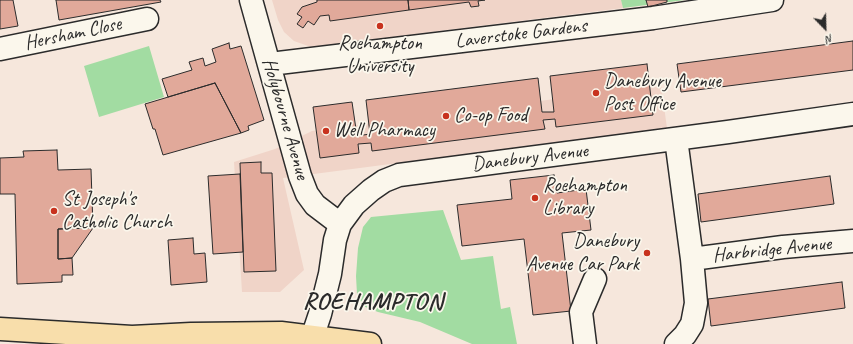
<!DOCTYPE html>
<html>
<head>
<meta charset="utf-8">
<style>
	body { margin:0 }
	#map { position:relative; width:853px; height:344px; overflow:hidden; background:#f6e7dc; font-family:Caveat,sans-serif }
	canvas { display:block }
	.north { position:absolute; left:805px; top:8px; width:40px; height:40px; -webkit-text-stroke:3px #fbf7ec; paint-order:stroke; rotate:157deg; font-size:11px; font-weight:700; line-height:16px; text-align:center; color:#2b2b2b }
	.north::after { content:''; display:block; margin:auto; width:14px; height:18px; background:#2b2b2b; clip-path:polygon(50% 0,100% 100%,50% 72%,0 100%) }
</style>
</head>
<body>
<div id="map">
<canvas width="853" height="344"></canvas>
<div class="north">N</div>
</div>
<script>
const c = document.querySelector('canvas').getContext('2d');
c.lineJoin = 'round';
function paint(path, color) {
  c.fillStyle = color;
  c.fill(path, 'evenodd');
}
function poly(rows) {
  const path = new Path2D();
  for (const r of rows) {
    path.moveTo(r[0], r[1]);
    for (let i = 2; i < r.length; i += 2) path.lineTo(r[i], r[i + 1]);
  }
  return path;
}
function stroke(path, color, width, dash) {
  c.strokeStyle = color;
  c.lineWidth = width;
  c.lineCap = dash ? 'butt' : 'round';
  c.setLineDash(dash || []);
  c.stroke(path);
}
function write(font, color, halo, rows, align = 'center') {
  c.font = font + ' Caveat,sans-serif';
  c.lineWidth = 3.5;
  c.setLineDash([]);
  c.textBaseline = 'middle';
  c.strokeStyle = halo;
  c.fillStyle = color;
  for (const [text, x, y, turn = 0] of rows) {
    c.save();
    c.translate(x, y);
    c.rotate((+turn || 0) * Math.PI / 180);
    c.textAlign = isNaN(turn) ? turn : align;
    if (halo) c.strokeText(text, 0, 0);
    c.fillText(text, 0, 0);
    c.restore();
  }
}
const built = poly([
	[272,0,621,0,623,8,311,47,294,41,284,32,278,20],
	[661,85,667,128,283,178,304,270,280,292,242,292,234,162,275,149,312,131]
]);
const green = poly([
	[621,0,685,0,623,8],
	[149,46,164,97,99,117,84,66],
	[443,210,461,260,493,256,501,309,510,307,517,344,472,344,420,322,378,312,363,306,357,294,356,276,358,248,363,227,371,217]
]);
const building = poly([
	[0,0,13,0,18,26,0,29,0,0],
	[56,0,160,0,161,2,59,20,56,0],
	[317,0,408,0,409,10,330,21,329,15,320,16,314,25,308,21,303,28,297,24,302,17,297,14,302,7,317,2,317,0],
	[408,0,485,0,478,1,479,6,471,7,469,2,409,10,408,0],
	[646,0,667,0,667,2,648,7,646,0],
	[853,41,853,70,681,92,677,64,853,41],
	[229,43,230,49,241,46,264,120,248,126,249,130,241,133,215,83,168,97,162,79,192,70,189,62,203,58,205,66,216,62,212,49,229,43],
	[647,64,653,115,556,127,555,119,543,120,545,129,372,151,371,143,358,144,359,153,320,158,313,107,352,102,357,136,370,134,366,100,538,78,542,112,554,112,550,76,647,64],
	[215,83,241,133,163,155,155,129,153,129,145,104,215,83],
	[57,150,58,170,91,169,93,228,58,229,58,259,72,258,73,275,62,275,62,282,17,284,15,194,0,194,0,158,24,157,23,151,57,150],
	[261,162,261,173,272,173,276,271,244,272,240,163,261,162],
	[240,174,243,252,213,254,208,176,240,174],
	[554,175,557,193,586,189,591,230,562,233,571,311,533,315,524,239,462,246,457,205,512,199,510,180,554,175],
	[830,176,834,204,701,222,698,194,830,176],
	[93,228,72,258,58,259,58,229,93,228],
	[193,238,194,254,205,253,207,282,171,285,168,240,193,238],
	[842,282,845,308,711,326,708,299,842,282]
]);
const minor = poly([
	[251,0,300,176,307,194,315,205,340,224],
	[0,49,147,19],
	[270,64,653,18,772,0],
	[676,139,692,259,696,303,692,324,685,335,676,344],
	[692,259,783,247,853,241],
	[310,344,320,314,330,274,335,240,340,224,354,205,371,190,384,181,399,175,728,132,853,114],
	[585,344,581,312,595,279]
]);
const highway = poly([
	[0,329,132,337,191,334,281,333,370,344]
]);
const markers = [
	[380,26,4,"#c8321e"],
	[596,93,4,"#c8321e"],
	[446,116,4,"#c8321e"],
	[326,131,4,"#c8321e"],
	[535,198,4,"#c8321e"],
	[54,211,4,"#c8321e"],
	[647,253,4,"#c8321e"]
];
const streetNames = [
	["Hersham Close",73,34,-12],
	["Laverstoke Gardens",521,34,-7],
	["Holybourne Avenue",285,119,74],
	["Danebury Avenue",530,158,-7],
	["Harbridge Avenue",772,250,-6]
];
const poiNames = [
	["Roehampton",380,44,"center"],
	["University",380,67,"center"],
	["Danebury Avenue",604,82],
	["Post Office",604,105],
	["Co-op Food",454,116],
	["Well Pharmacy",334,131],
	["Roehampton",543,186],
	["Library",543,209],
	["St Joseph's",62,200],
	["Catholic Church",62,223],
	["Danebury",639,242,"right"],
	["Avenue Car Park",639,265,"right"]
];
const districtNames = [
	["ROEHAMPTON",373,303]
];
paint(built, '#f0d4c8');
paint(green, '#a2dca2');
paint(building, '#e1a99a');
stroke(building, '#2b2b2b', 1);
stroke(minor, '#2b2b2b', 25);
stroke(highway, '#2b2b2b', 25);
stroke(minor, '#fbf7ec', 22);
stroke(highway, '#f8deab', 22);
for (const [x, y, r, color] of markers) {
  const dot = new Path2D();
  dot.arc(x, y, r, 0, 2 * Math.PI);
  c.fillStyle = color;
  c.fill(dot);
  stroke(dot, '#fbf7ec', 1.5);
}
write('20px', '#2b2b2b', '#fbf7ec', streetNames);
write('20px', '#2b2b2b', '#fbf7ec', poiNames, 'left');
c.letterSpacing = '1px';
write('bold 24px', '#2b2b2b', '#fbf7ec', districtNames);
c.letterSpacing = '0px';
</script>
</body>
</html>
